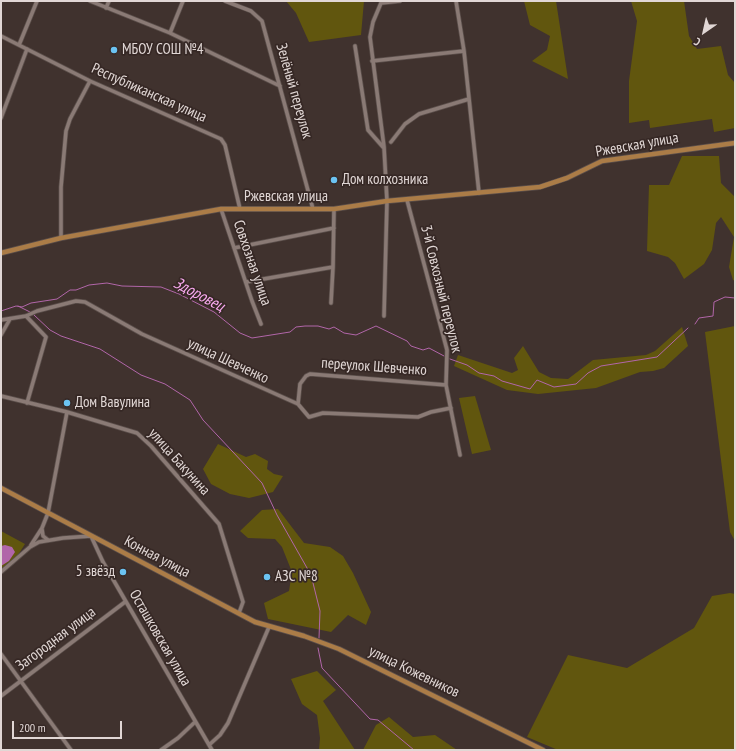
<!DOCTYPE html>
<html>
<head>
<meta charset="utf-8">
<style>
	body { margin:0 }
	#map { position:relative; width:736px; height:751px; overflow:hidden; background:#40322e; font-family:"PT Sans Narrow",sans-serif }
	canvas { display:block }
	.frame { position:absolute; inset:0; border:2px solid #e1d7d5; pointer-events:none }
	.north { position:absolute; left:684px; top:12px; width:40px; height:40px; -webkit-text-stroke:3px #362825; paint-order:stroke; rotate:214deg; font-size:11px; font-weight:700; line-height:16px; text-align:center; color:#e1d7d5 }
	.north::after { content:''; display:block; margin:auto; width:14px; height:18px; background:#e1d7d5; clip-path:polygon(50% 0,100% 100%,50% 72%,0 100%) }
	.scale { position:absolute; left:12px; top:721px; width:110px; height:18px; box-sizing:border-box; border:2px solid #e1d7d5; border-top:0; padding-left:5px; font-size:12px; line-height:14px; white-space:nowrap; color:#e1d7d5; -webkit-text-stroke:3px #362825; paint-order:stroke }
</style>
</head>
<body>
<div id="map">
<canvas width="736" height="751"></canvas>
<div class="frame"></div>
<div class="north">С</div>
<div class="scale">200 m</div>
</div>
<script>
const c = document.querySelector('canvas').getContext('2d');
c.lineJoin = 'round';
function paint(path, color) {
  c.fillStyle = color;
  c.fill(path, 'evenodd');
}
function poly(rows) {
  const path = new Path2D();
  for (const r of rows) {
    path.moveTo(r[0], r[1]);
    for (let i = 2; i < r.length; i += 2) path.lineTo(r[i], r[i + 1]);
  }
  return path;
}
function stroke(path, color, width, dash) {
  c.strokeStyle = color;
  c.lineWidth = width;
  c.lineCap = dash ? 'butt' : 'round';
  c.setLineDash(dash || []);
  c.stroke(path);
}
function write(font, color, halo, rows, align = 'center') {
  c.font = font + ' "PT Sans Narrow",sans-serif';
  c.lineWidth = 3.5;
  c.setLineDash([]);
  c.textBaseline = 'middle';
  c.strokeStyle = halo;
  c.fillStyle = color;
  for (const [text, x, y, turn = 0] of rows) {
    c.save();
    c.translate(x, y);
    c.rotate((+turn || 0) * Math.PI / 180);
    c.textAlign = isNaN(turn) ? turn : align;
    if (halo) c.strokeText(text, 0, 0);
    c.fillText(text, 0, 0);
    c.restore();
  }
}
const green = poly([
	[286,1,364,1,361,35,309,42,296,13],
	[524,1,556,1,568,79,532,61,547,50,550,36,530,25],
	[631,1,684,1,689,36,697,49,721,46,728,75,735,83,735,128,714,132,712,119,650,128,649,120,629,123,629,81,637,21],
	[682,156,719,156,721,183,735,197,735,281,733,280,729,267,734,237,721,217,716,223,712,250,704,264,684,279,675,263,668,257,647,251,649,185,669,185],
	[735,326,735,541,730,532,705,332],
	[682,327,688,346,664,368,653,371,640,372,596,388,538,394,507,390,454,366,458,355,512,373,518,370,514,358,523,346,539,372,551,378,568,379,593,360,646,355,655,351],
	[475,396,491,450,472,454,459,398],
	[218,444,246,457,255,454,268,461,267,469,274,474,283,476,273,492,249,498,230,494,211,484,203,469],
	[278,509,304,543,330,547,343,556,353,573,371,612,366,625,348,615,331,632,268,619,264,603,289,591,292,572,282,547,275,539,248,538,240,531,262,510],
	[1,531,25,544,16,558,1,570],
	[730,593,735,594,735,750,558,750,527,737,568,655,627,668,694,628,712,596],
	[317,671,336,690,323,701,355,750,319,750,320,738,317,715,302,704,291,679],
	[389,717,413,737,435,735,457,750,363,750,376,725]
]);
const water = poly([
	[5,545,12,547,15,552,9,561,1,566,1,546]
]);
const stream = poly([
	[18,306,30,312],
	[1,311,16,306,22,307,31,303,57,299,70,290,76,290,89,285,107,283,122,286,161,287,179,294,214,312,240,333,252,338,290,332,296,327,305,326,318,326,329,329,334,327,344,333,356,335,376,326,407,341,411,346,423,350,429,348,444,356],
	[34,315,50,330,61,336,100,349,141,375,165,384,190,400,203,420,262,483,277,515,311,575,320,611,319,638],
	[695,324,699,318,713,316,714,302,725,297,735,298],
	[450,359,467,365,479,373,494,376,502,381,530,389,537,380,554,387,576,384,588,373,601,366,657,357,688,328],
	[318,648,322,668,370,719,378,720,414,750]
]);
const minor = poly([
	[90,1,170,33,280,86],
	[225,1,251,11,262,21,313,209],
	[456,1,464,51,479,193],
	[106,8,109,1],
	[170,33,183,1],
	[1,36,90,81,221,139,225,145,240,209],
	[19,45,37,1],
	[355,46,368,130,383,147],
	[372,61,464,51],
	[1,118,27,49],
	[391,142,405,124,419,114,469,99],
	[407,200,447,350,446,385,460,455],
	[221,209,252,301,261,324],
	[61,238,61,187,66,131,70,119,90,81],
	[234,248,334,228],
	[246,282,333,267],
	[331,303,333,267,334,209],
	[26,316,46,337,27,403],
	[384,316,387,201,384,147,370,37,373,22,381,3,400,1],
	[1,320,26,316,37,311,76,301,85,302,142,334,298,404,309,417,323,413,418,417,431,412,451,408],
	[1,335,10,319],
	[1,396,67,412,137,433,151,446,219,524,243,602,239,613],
	[298,404,300,384,306,376,310,374,446,385],
	[42,529,43,536,48,540],
	[31,545,42,528,48,513,67,412],
	[1,572,30,547,39,542,63,538,91,536,103,562,212,750],
	[1,654,71,750],
	[1,696,125,602],
	[209,745,220,735,228,723,269,627],
	[161,750,178,738,195,722]
]);
const major = poly([
	[1,253,61,238,221,209,334,209,387,201,540,187,567,178,602,161,735,143],
	[1,488,255,622,304,636,339,649,543,750]
]);
const markers = [
	[114,50,4,"#6bc3f2"],
	[334,180,4,"#6bc3f2"],
	[67,403,4,"#6bc3f2"],
	[123,572,4,"#6bc3f2"],
	[267,577,4,"#6bc3f2"]
];
const poiNames = [
	["МБОУ СОШ №4",122,50],
	["Дом колхозника",342,180],
	["Дом Вавулина",75,403],
	["5 звёзд",115,572,"right"],
	["АЗС №8",275,577]
];
const streetNames = [
	["Зелёный переулок",294,91,74],
	["Республиканская улица",149,93,24],
	["Ржевская улица",637,145,-10],
	["Ржевская улица",286,197],
	["Совхозная улица",252,263,71],
	["3-й Совхозный переулок",441,289,76],
	["улица Шевченко",228,361,25],
	["переулок Шевченко",374,367,4],
	["улица Бакунина",179,462,48],
	["Конная улица",157,557,28],
	["Осташковская улица",160,638,60],
	["Загородная улица",56,639,-37],
	["улица Кожевников",414,672,26]
];
const waterNames = [
	["Здоровец",199,295,28]
];
paint(green, '#61560e');
paint(water, '#b166a9');
stroke(stream, '#b166a9', 1);
stroke(minor, '#5b4f4b', 5);
stroke(major, '#5b4f4b', 6);
stroke(minor, '#8a7a75', 3.5);
stroke(major, '#ab7c47', 4.5);
for (const [x, y, r, color] of markers) {
  const dot = new Path2D();
  dot.arc(x, y, r, 0, 2 * Math.PI);
  c.fillStyle = color;
  c.fill(dot);
  stroke(dot, '#362825', 1.5);
}
write('15px', '#e1d7d5', '#362825', poiNames, 'left');
write('15px', '#e1d7d5', '#362825', streetNames);
write('italic 16px', '#f8a9ef', '#362825', waterNames);
</script>
</body>
</html>
